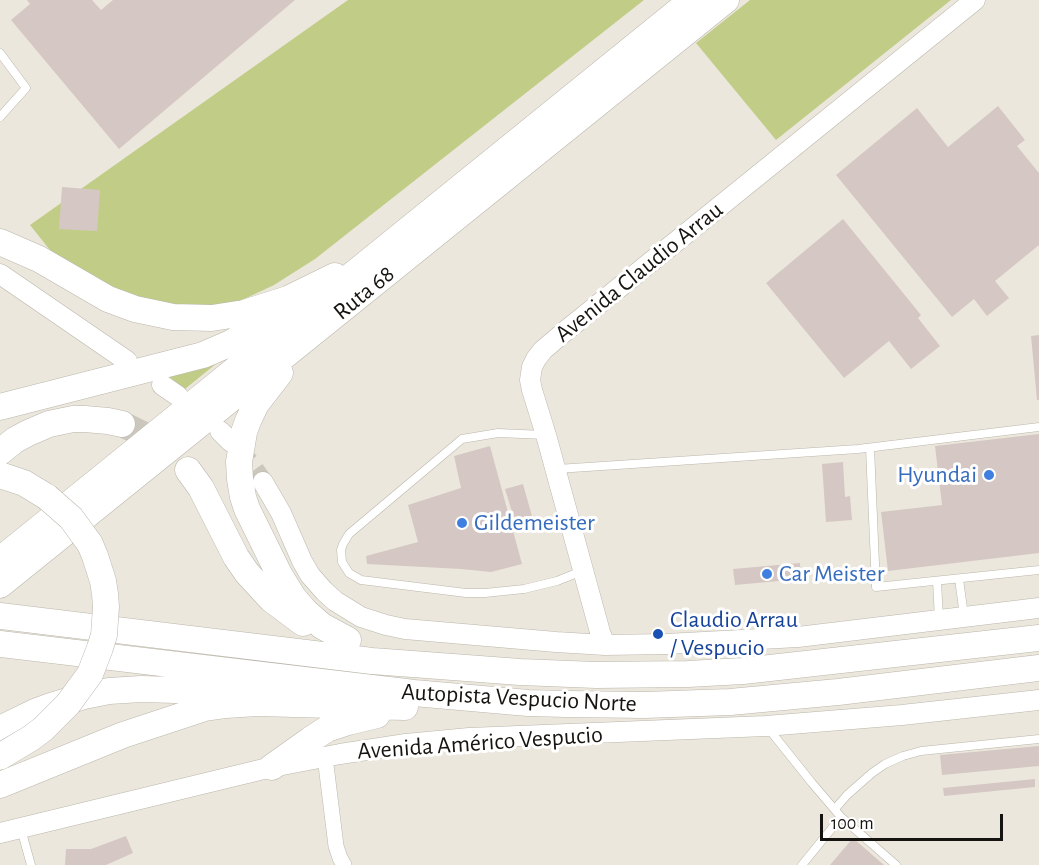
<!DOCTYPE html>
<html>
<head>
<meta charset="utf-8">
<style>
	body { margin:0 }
	#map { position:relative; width:1039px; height:865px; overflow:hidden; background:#ece7dc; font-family:"Alegreya Sans",sans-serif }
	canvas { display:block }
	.scale { position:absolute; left:820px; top:814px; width:183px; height:27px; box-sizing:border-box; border:3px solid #161410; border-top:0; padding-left:8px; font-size:18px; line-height:21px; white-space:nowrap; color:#161410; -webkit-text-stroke:4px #fff; paint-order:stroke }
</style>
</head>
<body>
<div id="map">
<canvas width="1039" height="865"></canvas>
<div class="scale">100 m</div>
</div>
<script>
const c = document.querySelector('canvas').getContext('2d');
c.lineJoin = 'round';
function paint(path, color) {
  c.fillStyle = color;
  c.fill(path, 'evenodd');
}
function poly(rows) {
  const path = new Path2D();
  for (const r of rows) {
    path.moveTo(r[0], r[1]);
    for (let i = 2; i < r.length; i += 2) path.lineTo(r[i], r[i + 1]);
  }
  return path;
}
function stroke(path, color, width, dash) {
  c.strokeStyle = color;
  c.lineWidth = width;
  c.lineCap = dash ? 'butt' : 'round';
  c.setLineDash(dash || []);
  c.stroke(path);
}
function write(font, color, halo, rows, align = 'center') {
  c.font = font + ' "Alegreya Sans",sans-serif';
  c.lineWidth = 6;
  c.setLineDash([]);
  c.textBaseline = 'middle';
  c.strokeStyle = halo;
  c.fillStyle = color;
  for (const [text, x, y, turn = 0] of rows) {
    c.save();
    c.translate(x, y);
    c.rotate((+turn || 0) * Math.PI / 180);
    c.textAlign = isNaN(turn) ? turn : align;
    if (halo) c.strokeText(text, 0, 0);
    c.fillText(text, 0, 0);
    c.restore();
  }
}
const green = poly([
	[348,0,644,0,315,259,274,285,240,301,204,310,140,305,69,274,30,225],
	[750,0,951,0,776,140,696,43],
	[233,350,185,389,164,373]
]);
const building = poly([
	[27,0,92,0,101,10,113,0,295,0,119,149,11,20,30,4],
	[998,106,1025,140,1017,146,1039,173,1039,245,995,281,1009,298,987,316,974,299,952,317,836,175,917,108,948,147],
	[62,187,100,190,97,231,59,229],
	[843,219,921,315,918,318,940,346,911,369,889,341,844,378,766,283],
	[1039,335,1039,400,1037,400,1031,336],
	[1039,434,1039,553,888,571,881,512,942,505,935,446],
	[490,446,522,564,491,572,461,569,367,564,366,556,418,542,408,505,461,488,454,456],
	[843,462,845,497,850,496,852,520,826,522,822,464],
	[523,484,533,520,516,525,505,489],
	[800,563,801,579,735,585,733,569],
	[1039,746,1039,766,942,775,940,755],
	[1035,779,1035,787,944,796,943,788],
	[126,836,133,853,106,865,65,865,66,849,91,849],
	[853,838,884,865,830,865]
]);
const secondaryTunnel = poly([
	[235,447,248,461,263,482]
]);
const highwayTunnel = poly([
	[122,424,155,440,167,449,188,470]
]);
const lane = poly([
	[0,53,26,88,0,117],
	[545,435,498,433,462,439,349,534,343,544,341,550,342,562,349,573,361,580,466,593,485,593,524,589,557,581,582,571],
	[870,448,876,587,1039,570],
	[557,469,858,449,1039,427],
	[959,579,964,616],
	[937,581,939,619],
	[768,728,812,783,841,817,896,865],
	[835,809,847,795,872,773,885,764,903,756,921,751,1039,739],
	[21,829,31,865],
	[802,865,841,817]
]);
const street = poly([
	[325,757,336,846,340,858,344,865]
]);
const secondary = poly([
	[0,274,127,361],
	[162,385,178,396],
	[220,431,231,442],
	[263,482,281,513,302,561,310,575,324,591,335,601,361,617,386,625,405,629,556,642,605,645,666,644,798,637,1039,608],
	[605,645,600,632,546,435,532,390,530,380,532,367,536,359,543,350,563,333,975,0],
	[0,833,272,767,340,754,406,744,469,738,766,726,902,715,1039,700]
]);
const highway = poly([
	[0,242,39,259,108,299,135,309,173,317,212,318,244,313,288,299,335,276],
	[280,373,256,404,248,421,244,432,239,462,240,479,243,497,247,509,279,574,293,597,306,612,322,626,348,640],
	[0,407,203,355,231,343,290,308],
	[0,452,15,440,28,433,49,424,73,419,85,419,108,421,122,424],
	[188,470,201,488,236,557,247,573,271,599,303,623],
	[0,475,24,483,47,497],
	[0,560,692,0],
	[0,585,726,0],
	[0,616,372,661,520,672,596,675,688,674,743,671,1039,638],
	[0,644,414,693,528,703,566,704,644,705,730,702,838,692,1039,668],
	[0,729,35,712,51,706,84,696,109,691,141,689,176,690,289,695],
	[272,767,310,740,327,729,348,722,377,715],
	[0,785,123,735,205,708,226,705,257,703,405,707]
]);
const highwayBridge = poly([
	[1,756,31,738,43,729,68,704,90,674,100,648,104,635,106,607,105,594,103,581,95,556,90,544,71,518,47,497]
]);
const markers = [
	[989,475,6,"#3f7fe0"],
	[462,523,6,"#3f7fe0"],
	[767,574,6,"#3f7fe0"],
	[658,634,6,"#1a4fb4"]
];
const streetNames = [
	["Avenida Claudio Arrau",639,272,-39],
	["Ruta 68",364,293,-39],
	["Autopista Vespucio Norte",519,698,3],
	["Avenida Américo Vespucio",480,743,-4]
];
const shopNames = [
	["Hyundai",977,475,"right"],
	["Gildemeister",474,523],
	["Car Meister",779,574]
];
const transitNames = [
	["Claudio Arrau",670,620],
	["/ Vespucio",670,648]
];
paint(green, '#c1cd86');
paint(building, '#d5c8c4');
stroke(secondaryTunnel, '#ccc7bd', 20, [20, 10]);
stroke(highwayTunnel, '#ccc7bd', 26, [26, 13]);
stroke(lane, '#bab6ab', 9);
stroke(street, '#bab6ab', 16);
stroke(secondary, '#bab6ab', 21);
stroke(highway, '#bab6ab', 27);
stroke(lane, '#fff', 8);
stroke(street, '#fff', 15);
stroke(secondary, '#fff', 20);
stroke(highway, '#fff', 26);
stroke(highwayBridge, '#bab6ab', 27, []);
stroke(highwayBridge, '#fff', 26);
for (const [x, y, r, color] of markers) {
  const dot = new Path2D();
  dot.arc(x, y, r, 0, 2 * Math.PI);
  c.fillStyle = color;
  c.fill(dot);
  stroke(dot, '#fff', 2);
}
write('24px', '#161410', '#fff', streetNames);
write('24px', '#366cbe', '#fff', shopNames, 'left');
write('24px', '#164399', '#fff', transitNames, 'left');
</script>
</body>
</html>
